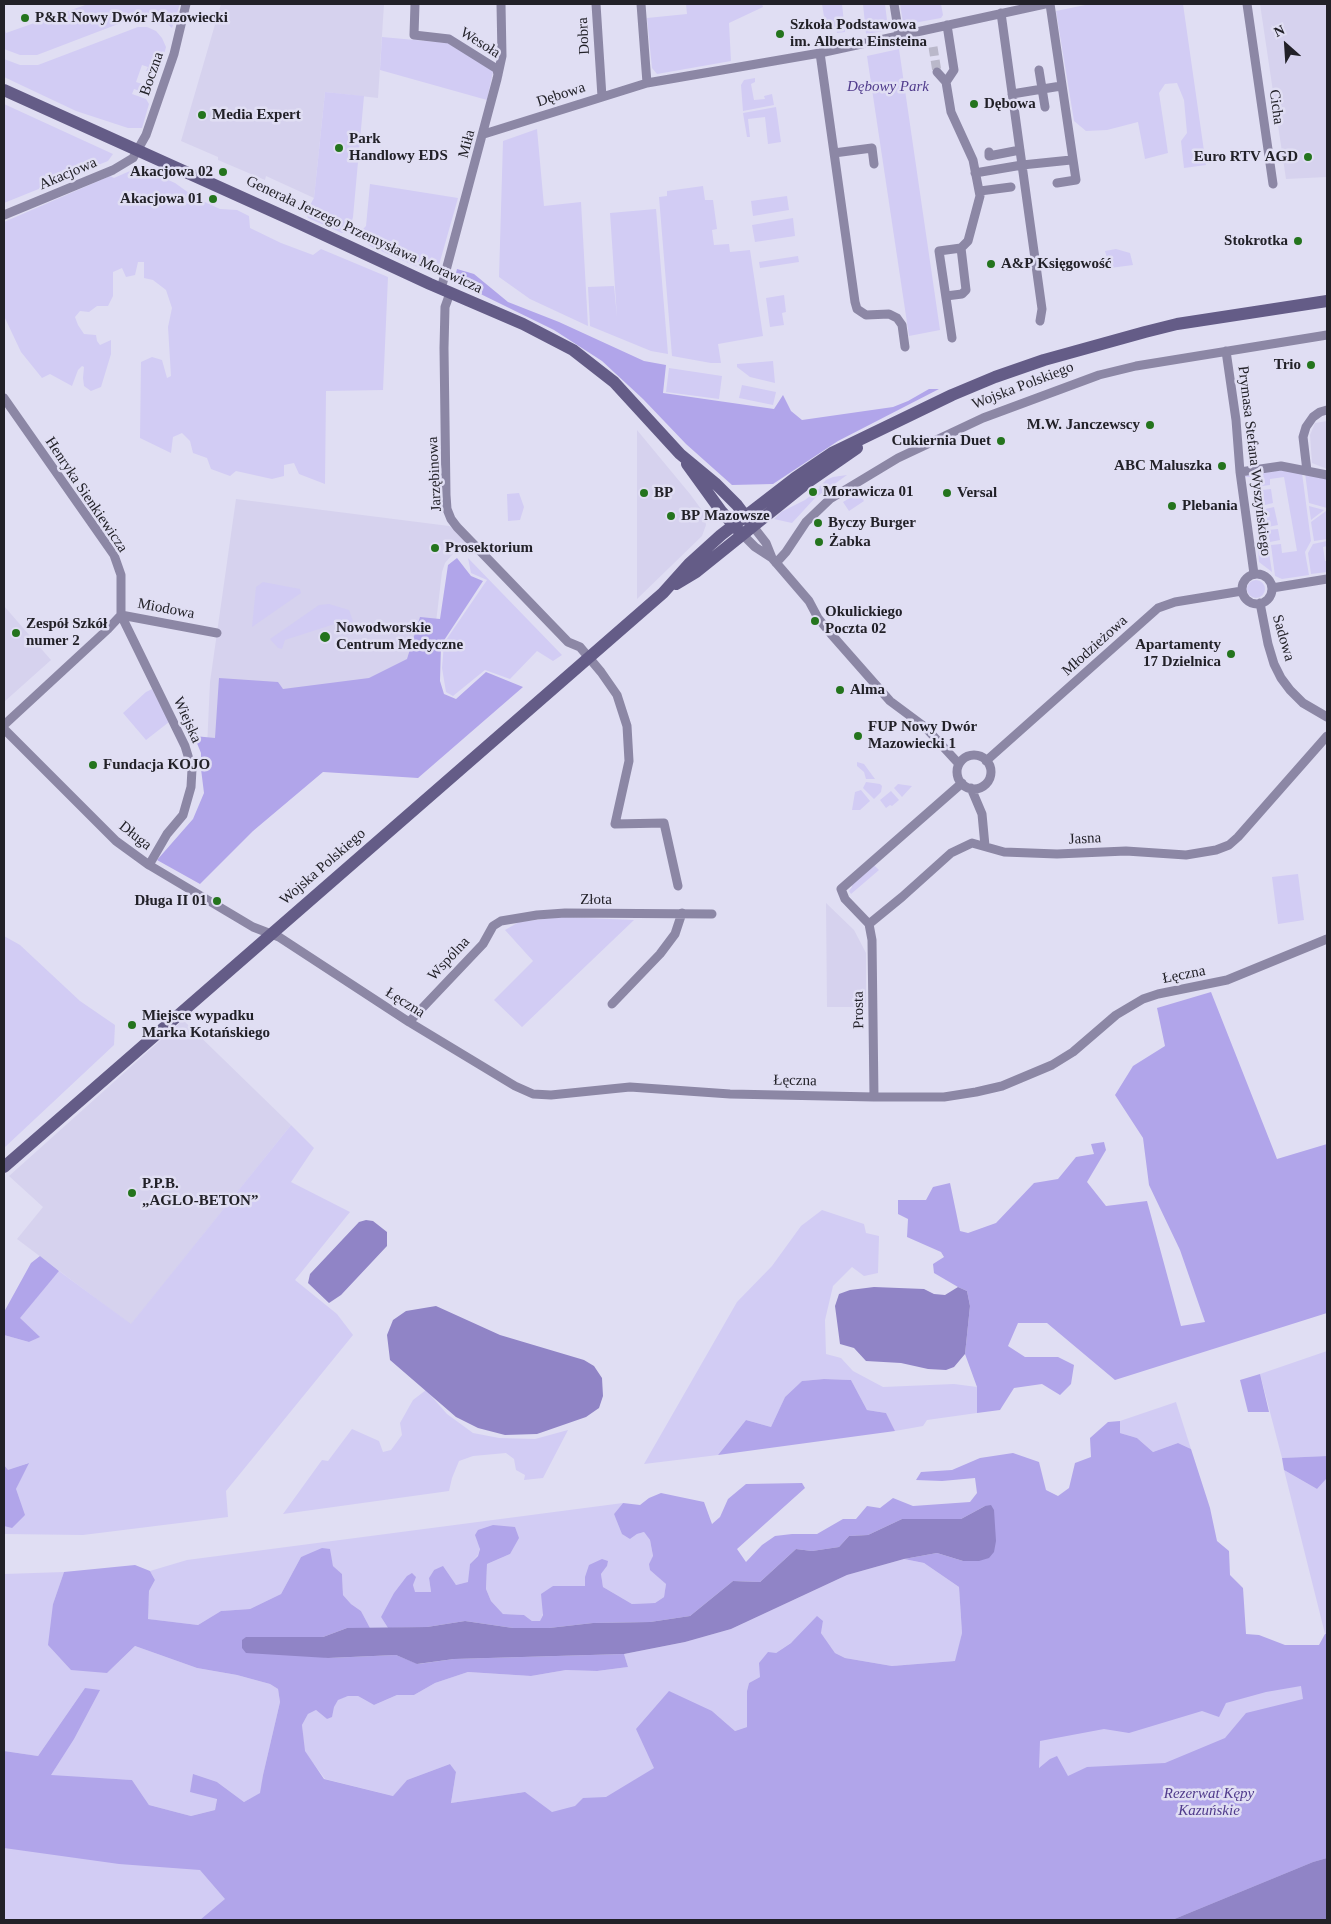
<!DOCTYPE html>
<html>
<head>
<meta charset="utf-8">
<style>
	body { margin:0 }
	#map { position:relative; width:1331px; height:1924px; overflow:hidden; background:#e0def3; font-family:Georgia,serif }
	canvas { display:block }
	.frame { position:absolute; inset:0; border:5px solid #222128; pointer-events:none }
	.north { position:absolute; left:1261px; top:20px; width:50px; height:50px; -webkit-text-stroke:4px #e0def3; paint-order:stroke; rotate:334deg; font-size:14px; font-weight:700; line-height:20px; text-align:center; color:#222128 }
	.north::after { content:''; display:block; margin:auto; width:18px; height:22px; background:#222128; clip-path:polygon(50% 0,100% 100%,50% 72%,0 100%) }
</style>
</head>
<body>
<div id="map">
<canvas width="1331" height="1924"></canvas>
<div class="frame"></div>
<div class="north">N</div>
</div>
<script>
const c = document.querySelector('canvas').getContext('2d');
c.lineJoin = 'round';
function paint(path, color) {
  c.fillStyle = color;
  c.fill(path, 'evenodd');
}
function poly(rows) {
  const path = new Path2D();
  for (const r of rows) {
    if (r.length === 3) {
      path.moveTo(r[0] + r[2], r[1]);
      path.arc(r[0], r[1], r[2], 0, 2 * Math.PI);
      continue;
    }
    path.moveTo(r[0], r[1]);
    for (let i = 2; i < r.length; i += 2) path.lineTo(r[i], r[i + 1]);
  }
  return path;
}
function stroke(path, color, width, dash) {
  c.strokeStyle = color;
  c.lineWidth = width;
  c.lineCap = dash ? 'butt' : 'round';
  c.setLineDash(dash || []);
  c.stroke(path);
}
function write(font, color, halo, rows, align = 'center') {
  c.font = font + ' Georgia,serif';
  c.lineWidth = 5;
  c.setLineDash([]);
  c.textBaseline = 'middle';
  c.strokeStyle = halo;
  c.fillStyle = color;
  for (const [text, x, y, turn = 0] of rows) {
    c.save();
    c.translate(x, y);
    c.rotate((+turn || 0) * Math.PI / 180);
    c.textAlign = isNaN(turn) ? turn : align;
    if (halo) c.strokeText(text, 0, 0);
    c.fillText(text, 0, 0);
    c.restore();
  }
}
const built = poly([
	[221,4,384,4,378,98,325,92,314,198,266,176,265,180,218,160,218,157,181,141],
	[1260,4,1327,4,1327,177,1286,179],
	[1327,421,1327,469,1312,463,1310,435,1315,423],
	[637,430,690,494,704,513,706,525,702,536,637,599],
	[236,499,449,526,470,538,451,556,445,563,442,572,418,773,207,747,210,682],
	[4,606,51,660,4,702],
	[826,903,854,930,866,953,866,1007,827,1007],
	[183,1020,291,1125,131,1325,17,1239,43,1207,9,1176]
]);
const green = poly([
	[88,4,180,4,172,28,159,16,147,13,37,55,20,55,4,49,4,26,6,33],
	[686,4,762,4,763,7,729,23,731,61,657,74,652,68,647,18,687,14],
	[822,4,842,4,845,32,837,33,836,27,826,29],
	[863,4,885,4,888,28,884,31,866,34],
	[900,4,941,4,943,15,941,18,908,24,903,23],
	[1090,4,1183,4,1206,165,1184,168,1181,141,1187,133,1184,100,1177,83,1165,84,1159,93,1168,153,1145,159,1138,122,1107,130,1086,131,1074,121,1056,11],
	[138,27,147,27,156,31,162,38,166,47,160,70,154,72,146,71,148,67,142,65,136,82,142,84,140,91,134,89,132,94,146,99,149,104,142,128,128,128,76,111,4,77,4,59,20,65,38,65],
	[451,35,495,63,487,100,380,70,382,37,448,43],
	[899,49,940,330,909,336,867,56],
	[755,78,755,82,751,84,754,100,765,99,764,96,772,94,774,105,743,111,741,85,744,80],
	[325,92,364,96,353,217,350,228,347,226,344,232,342,233,308,218,306,212,314,198],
	[4,104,113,154,108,161,4,203],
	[776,107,781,142,768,144,765,117,748,119,750,137,747,137,743,113],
	[537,129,544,206,581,202,588,326,530,299,499,277,503,141],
	[139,167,175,183,196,198,220,209,237,210,249,216,250,228,281,243,313,255,321,249,388,277,383,390,326,391,325,484,299,474,294,463,284,465,284,476,272,479,236,471,230,476,211,469,207,458,193,453,190,441,182,433,173,437,171,453,140,438,141,362,152,357,162,360,167,378,171,376,168,327,172,308,166,290,153,280,144,278,144,262,138,262,135,275,126,277,122,268,113,272,113,296,108,306,97,306,89,312,80,311,75,317,78,325,84,334,96,335,97,341,100,345,111,340,111,354,101,387,91,391,84,386,83,378,84,367,82,366,78,370,72,386,50,374,42,378,21,352,4,316,4,222,110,176,114,178],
	[370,184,458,198,437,272,431,273,379,250,370,246,364,239,361,231,366,226],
	[703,186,705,200,713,200,717,229,712,230,714,245,729,244,730,252,750,250,763,336,718,344,721,363,711,363,672,356,659,197,667,196,667,191],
	[787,196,789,210,753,216,751,201],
	[656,209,668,354,651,351,590,326,588,287,614,286,617,317,610,213],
	[793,218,795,236,755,242,752,225],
	[1116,249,1130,253,1133,265,1110,268,1105,251],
	[798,256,799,262,760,268,759,262],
	[784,295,786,312,782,313,784,325,770,327,766,298],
	[773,361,775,383,750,377,737,367,737,364],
	[669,368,722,376,719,399,666,392],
	[742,385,776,392,773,405,739,398],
	[1281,469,1302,473,1311,541,1305,552,1309,575,1282,579,1275,576,1271,545,1281,544,1282,553,1297,551,1284,477,1270,479,1270,485,1262,486,1260,472],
	[1256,472,1267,544,1261,545,1250,477,1244,477,1245,476],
	[1305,473,1327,478,1327,508,1309,503],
	[847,475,815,498,792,523,774,519,781,512,805,500,820,488,819,487,826,480,833,477],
	[1271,489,1273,503,1265,505,1262,490],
	[519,493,524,507,520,520,508,521,507,494],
	[858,493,864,501,849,511,843,502],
	[1309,506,1324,510,1311,520],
	[1274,507,1278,525,1268,527,1265,509],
	[1326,511,1327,539,1314,541,1311,522],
	[1278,529,1280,540,1270,542,1268,530],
	[1327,541,1327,546,1323,547,1325,561,1327,561,1327,572,1311,574,1308,553,1313,544],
	[1268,546,1272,572,1259,562,1258,548],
	[468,558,562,655,553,661,537,651,510,679,485,670,453,696,446,692,442,668,444,643,487,580,471,573],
	[1256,589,9],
	[263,582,300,589,301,593,252,627,256,587],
	[329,604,349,610,353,621,347,628,344,621,285,640,282,649,278,648,270,639,319,605],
	[152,689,169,722,146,740,123,713,146,692],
	[857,762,864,764,875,779,866,779,864,772,857,766],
	[866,782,880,784,882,786,881,792,874,799,863,788],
	[898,784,912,786,902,797,894,788],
	[861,790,870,801,860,810,852,810,855,792],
	[891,791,899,800,892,806,890,805,886,808,880,800],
	[874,865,879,870,851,894,849,891,852,887,851,884],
	[1298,874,1304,920,1278,924,1272,877],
	[561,917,634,920,522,1027,494,1000,533,961,505,930,519,922],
	[4,936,20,945,80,1001,115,1025,114,1045,4,1148],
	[291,1125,314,1148,291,1182,350,1212,295,1280,337,1314,353,1335,226,1491,228,1517,83,1535,4,1534,4,1523,16,1489,28,1463,8,1471,4,1465,4,1335,29,1342,39,1337,19,1318,59,1271,131,1324],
	[822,1210,864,1224,866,1233,879,1236,878,1273,864,1276,852,1267,833,1286,825,1320,826,1354,841,1358,853,1371,883,1387,954,1384,977,1387,977,1413,927,1420,923,1426,895,1431,886,1413,867,1410,851,1380,824,1379,802,1381,785,1397,771,1427,746,1420,718,1455,644,1464,737,1302,772,1266,801,1226],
	[1327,1351,1327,1456,1282,1458,1260,1374],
	[426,1390,447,1414,473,1433,499,1438,535,1439,568,1430,543,1478,524,1480,525,1475,516,1470,514,1459,506,1453,473,1456,459,1461,452,1478,449,1491,283,1514,322,1460,328,1461,352,1429,379,1441,383,1452,391,1450,402,1435,400,1423,413,1400],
	[1176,1402,1191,1449,1178,1443,1153,1452,1137,1438,1120,1433,1120,1421],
	[1284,1470,1317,1489,1327,1478,1327,1634,1325,1634],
	[623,1503,614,1514,630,1539,637,1534,644,1532,650,1540,653,1557,649,1564,666,1584,664,1597,655,1603,632,1604,603,1587,601,1574,607,1566,585,1577,585,1586,553,1586,540,1622,532,1621,524,1615,503,1614,491,1601,486,1589,487,1564,510,1554,480,1548,478,1555,470,1564,469,1582,456,1585,434,1570,429,1578,431,1592,414,1592,413,1585,415,1577,381,1617,388,1628,370,1628,361,1611,351,1604,343,1595,342,1574,333,1566,329,1549,301,1557,281,1594,250,1609,221,1611,198,1625,147,1619,149,1591,155,1580,150,1571,187,1560],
	[904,1559,924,1563,959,1587,962,1633,956,1661,892,1666,845,1658,835,1653,821,1633,823,1621,776,1653,760,1677,749,1683,747,1691,747,1727,735,1731,712,1711,655,1768,629,1784,1327,1656,1327,1920,4,1920,4,1756,54,1770,85,1688,38,1756,4,1751,4,1574,64,1572,53,1604,107,1673,135,1646,197,1668,237,1675,270,1684,278,1689,280,1702,263,1775,261,1793,244,1802,217,1782,217,1798,215,1810,191,1816,149,1805,132,1780,76,1777,280,1858,525,1792,451,1803,456,1772,450,1764,407,1780,393,1796,325,1779,304,1751,302,1725,308,1714,316,1710,327,1719,338,1699,348,1696,358,1696,374,1705,397,1695,414,1695,435,1683,468,1672,531,1676,566,1670,597,1671,628,1667,624,1654,685,1642,731,1629,847,1575]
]);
const forest = poly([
	[457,269,474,274,508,302,559,322,644,361,666,365,663,393,774,409,783,395,791,411,802,420,893,407,908,401,929,389,939,389,838,441,773,484,732,485,686,444,643,399,602,361,554,330,454,281],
	[457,558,471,576,483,581,441,645,440,681,444,694,456,699,486,672,523,687,418,778,323,772,253,831,200,884,157,860,193,819,204,793,201,769,201,753,194,736,215,738,219,678,278,682,283,689,369,678,407,659,420,617,440,619,448,565],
	[1211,992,1277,1159,1327,1144,1327,1313,1115,1380,1047,1323,1018,1323,1008,1346,1025,1357,1058,1357,1074,1365,1071,1384,1060,1395,1042,1384,1014,1388,1000,1410,977,1413,977,1387,965,1354,970,1306,967,1291,958,1287,934,1273,933,1264,944,1257,941,1252,907,1237,908,1219,898,1214,898,1200,926,1200,933,1187,950,1183,960,1231,968,1233,996,1223,1034,1183,1058,1179,1076,1157,1094,1154,1091,1144,1104,1142,1106,1150,1087,1182,1106,1206,1147,1201,1181,1326,1205,1322,1180,1250,1149,1185,1143,1138,1115,1095,1133,1066,1165,1046,1157,1008],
	[40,1256,59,1271,20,1318,40,1337,29,1342,4,1335,4,1312,31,1263],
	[1260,1374,1269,1412,1248,1412,1240,1380],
	[824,1379,851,1380,867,1410,886,1413,895,1431,718,1455,746,1420,771,1427,785,1397,802,1381],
	[1120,1421,1120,1433,1137,1438,1153,1452,1178,1443,1191,1449,1210,1508,1217,1541,1229,1551,1230,1575,1243,1588,1246,1634,1259,1635,1285,1645,1319,1645,1325,1634,1327,1634,1327,1858,1313,1862,1172,1920,200,1920,225,1899,200,1870,119,1864,4,1848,4,1751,38,1756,85,1688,100,1690,74,1739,51,1775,132,1780,149,1805,191,1816,215,1810,217,1799,190,1792,193,1774,217,1782,244,1802,260,1793,263,1775,280,1702,278,1689,270,1684,237,1675,197,1668,135,1646,107,1673,71,1670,48,1645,53,1604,64,1572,135,1565,150,1571,155,1580,149,1591,148,1619,198,1625,221,1611,250,1609,281,1594,301,1557,322,1548,330,1549,333,1566,342,1574,343,1595,351,1604,361,1611,370,1628,347,1628,323,1637,246,1637,328,1658,396,1655,418,1664,454,1659,624,1654,628,1667,597,1671,566,1670,531,1676,468,1672,435,1683,414,1695,397,1695,374,1705,358,1696,348,1696,338,1700,334,1707,332,1717,327,1719,316,1710,308,1714,302,1725,305,1751,324,1779,393,1796,407,1780,450,1764,456,1772,451,1803,525,1792,552,1812,575,1806,583,1798,606,1797,654,1768,636,1729,669,1691,712,1711,735,1731,747,1727,747,1691,749,1683,760,1677,759,1663,768,1652,776,1653,791,1643,817,1616,823,1621,821,1633,835,1653,845,1658,892,1666,955,1661,962,1633,959,1587,924,1563,904,1559,937,1553,963,1561,985,1506,961,1519,902,1519,868,1535,849,1536,839,1547,812,1551,796,1549,760,1582,733,1581,690,1616,650,1622,593,1623,549,1628,513,1628,465,1621,427,1627,388,1628,381,1617,394,1593,407,1576,412,1573,416,1577,413,1585,415,1592,431,1592,429,1578,434,1570,443,1566,456,1585,468,1582,470,1564,478,1556,480,1549,475,1535,478,1530,493,1525,515,1527,519,1538,510,1554,487,1564,486,1589,491,1601,503,1614,524,1615,532,1621,540,1621,543,1615,541,1594,553,1586,585,1586,585,1577,589,1565,602,1559,608,1561,607,1566,601,1574,603,1587,632,1604,655,1603,664,1597,666,1584,650,1570,649,1564,653,1556,650,1540,644,1532,637,1534,630,1539,622,1534,614,1514,623,1503,640,1505,649,1498,661,1493,704,1502,712,1524,720,1517,728,1499,746,1484,802,1483,805,1488,737,1549,746,1562,762,1545,775,1536,792,1534,817,1534,843,1519,856,1519,867,1506,880,1508,893,1498,913,1506,970,1502,977,1493,975,1478,942,1481,916,1480,921,1472,952,1470,980,1458,1013,1453,1039,1462,1046,1490,1058,1496,1069,1488,1075,1463,1091,1457,1090,1438,1108,1422],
	[1301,1686,1303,1699,1246,1713,1225,1738,1165,1763,1087,1767,1068,1776,1057,1756,1050,1759,1039,1768,1040,1741,1104,1729,1129,1733,1202,1711,1219,1717,1226,1703,1266,1692],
	[1327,1456,1327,1478,1317,1489,1284,1470,1282,1458],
	[29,1463,16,1489,25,1515,12,1528,4,1526,4,1465,8,1470]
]);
const water = poly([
	[366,1220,373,1221,387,1232,387,1246,341,1295,329,1303,308,1283,310,1274,359,1222],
	[874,1287,924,1289,934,1294,945,1295,958,1287,967,1291,970,1306,965,1354,954,1367,946,1370,928,1369,901,1363,866,1361,854,1348,840,1344,835,1306,839,1294,850,1290],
	[436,1306,500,1335,584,1360,594,1366,602,1378,603,1396,599,1408,586,1417,537,1434,505,1435,478,1428,456,1417,390,1360,387,1335,393,1320,406,1311],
	[991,1505,994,1510,996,1541,994,1552,989,1558,979,1561,963,1561,937,1553,904,1559,847,1575,731,1629,685,1642,624,1654,454,1659,417,1664,396,1655,328,1658,246,1653,242,1648,242,1640,246,1637,323,1637,347,1628,427,1627,465,1621,513,1628,549,1628,593,1623,650,1622,690,1616,733,1581,760,1582,796,1549,812,1551,839,1547,849,1536,868,1535,902,1519,961,1519,985,1506],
	[1327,1858,1327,1920,1172,1920,1313,1862]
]);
const streetTunnel = poly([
	[933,47,937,72]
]);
const street = poly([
	[415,4,414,35,449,39,497,69,498,75],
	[596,4,602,97],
	[641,4,647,83],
	[894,4,899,35],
	[1050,4,1076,180,1057,183],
	[1247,4,1273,184],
	[820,53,855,302,857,309,866,315,889,314,897,318,902,325,905,347],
	[1039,70,1045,107],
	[937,72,946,82,951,112,973,160,980,196,968,241,961,248,939,251,952,338],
	[946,82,954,70,947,25],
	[1012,94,1061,86],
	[484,134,647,83,820,53,1045,4],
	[989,152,989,156,1020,150],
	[834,153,872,148,874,164],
	[975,173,1022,165,1001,13],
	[980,191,1011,187],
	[4,215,113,170,133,158,146,135,174,54,186,4],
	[441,289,497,79,502,56,501,4],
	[450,293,445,307,444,348,446,495,447,509,451,519,457,527,568,642,580,647,601,672,617,695,627,726,629,761,615,824,664,823,678,886],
	[946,296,962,294,966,290,961,248],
	[1040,321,1042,309,1022,165,1071,160],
	[1226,351,1236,420,1240,472,1254,574],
	[4,398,114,555,121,575,121,615,185,746,192,769,191,787,183,815,167,834,149,865],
	[1307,471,1303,437,1306,427,1313,417,1320,412,1327,410],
	[1240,472,1281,466,1327,475],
	[752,525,766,543,772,558,809,601,818,618,831,634,890,701,925,727,959,764],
	[742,534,755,547,772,558],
	[776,563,786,552,806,522,830,499,898,458,983,418,1099,375,1136,366,1327,335],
	[1257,589,15],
	[1272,588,1327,579],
	[1260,603,1268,644,1274,664,1281,678,1290,690,1303,703,1327,717],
	[121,615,217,633],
	[4,725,108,629,121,615],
	[4,729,116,841,149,865,253,927,279,937,409,1022,515,1086,533,1094,551,1095,630,1087,730,1094,874,1097,944,1097,976,1092,1002,1086,1052,1065,1073,1052,1116,1015,1143,999,1158,994,1227,980,1327,939],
	[974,772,17],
	[986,761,1158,608,1175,602,1242,591],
	[971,788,982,814,985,846],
	[869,924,902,897,951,853,972,843,1004,852,1057,854,1126,851,1186,855,1216,850,1229,845,1238,837,1327,736],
	[869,924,845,899,841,889,962,783],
	[869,924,872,940,874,1097],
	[612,1004,660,954,675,934,682,913],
	[409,1022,483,944,493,926,501,921,537,915,565,913,712,914]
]);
const secondary = poly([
	[4,90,292,220,430,284,523,324,573,350,614,382,680,454,715,483,737,505,752,525],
	[687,464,721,511,739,531],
	[676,584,696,572,808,482,857,448],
	[4,1167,663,593,689,564,721,535,795,478,832,453,952,395,995,377,1044,360,1145,332,1177,324,1327,301]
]);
const markers = [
	[25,18,5,"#24741d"],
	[780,34,5,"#24741d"],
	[974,104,5,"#24741d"],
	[202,115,5,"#24741d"],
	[339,148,5,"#24741d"],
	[1308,157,5,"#24741d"],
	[223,172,5,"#24741d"],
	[213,199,5,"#24741d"],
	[1298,241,5,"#24741d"],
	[991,264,5,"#24741d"],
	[1311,365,5,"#24741d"],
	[1150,425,5,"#24741d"],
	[1001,441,5,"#24741d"],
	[1222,466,5,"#24741d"],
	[813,492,5,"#24741d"],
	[644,493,5,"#24741d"],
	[947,493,5,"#24741d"],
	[1172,506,5,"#24741d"],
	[671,516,5,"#24741d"],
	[818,523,5,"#24741d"],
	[819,542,5,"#24741d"],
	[435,548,5,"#24741d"],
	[815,621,5,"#24741d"],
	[16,633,5,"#24741d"],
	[325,637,6,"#24741d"],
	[1231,654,5,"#24741d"],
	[840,690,5,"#24741d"],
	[858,736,5,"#24741d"],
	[93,765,5,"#24741d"],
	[217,901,5,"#24741d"],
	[132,1025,5,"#24741d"],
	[132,1193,5,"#24741d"]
];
const poiNames = [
	["P&R Nowy Dwór Mazowiecki",35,18],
	["Szkoła Podstawowa",790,25],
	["im. Alberta Einsteina",790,42],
	["Dębowa",984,104],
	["Media Expert",212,115],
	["Park",349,139],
	["Handlowy EDS",349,156],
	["Euro RTV AGD",1298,157,"right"],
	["Akacjowa 02",213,172,"right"],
	["Akacjowa 01",203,199,"right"],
	["Stokrotka",1288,241,"right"],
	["A&P Księgowość",1001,264],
	["Trio",1301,365,"right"],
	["M.W. Janczewscy",1140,425,"right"],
	["Cukiernia Duet",991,441,"right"],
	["ABC Maluszka",1212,466,"right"],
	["Morawicza 01",823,492],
	["BP",654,493],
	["Versal",957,493],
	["Plebania",1182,506],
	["BP Mazowsze",681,516],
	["Byczy Burger",828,523],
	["Żabka",829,542],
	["Prosektorium",445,548],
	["Okulickiego",825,612],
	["Poczta 02",825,629],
	["Zespół Szkół",26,624],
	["numer 2",26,641],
	["Nowodworskie",336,628],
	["Centrum Medyczne",336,645],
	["Apartamenty",1221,645,"right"],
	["17 Dzielnica",1221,662,"right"],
	["Alma",850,690],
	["FUP Nowy Dwór",868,727],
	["Mazowiecki 1",868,744],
	["Fundacja KOJO",103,765],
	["Długa II 01",207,901,"right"],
	["Miejsce wypadku",142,1016],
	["Marka Kotańskiego",142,1033],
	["P.P.B.",142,1184],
	["„AGLO-BETON”",142,1201]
];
const streetNames = [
	["Dobra",584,36,-93],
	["Wesoła",480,43,32],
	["Boczna",152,74,-71],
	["Dębowa",561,95,-18],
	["Cicha",1276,107,82],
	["Miła",467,144,-75],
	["Akacjowa",68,174,-23],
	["Generała Jerzego Przemysława Morawicza",364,235,25],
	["Wojska Polskiego",1023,386,-21],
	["Prymasa Stefana Wyszyńskiego",1254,461,83],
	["Jarzębinowa",435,474,-93],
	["Henryka Sienkiewicza",86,495,56],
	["Miodowa",166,609,11],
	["Sadowa",1283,638,74],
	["Młodzieżowa",1095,646,-42],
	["Wiejska",187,720,66],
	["Długa",135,836,38],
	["Jasna",1085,839,-3],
	["Wojska Polskiego",323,867,-41],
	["Złota",596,900],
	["Wspólna",449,959,-47],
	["Łęczna",1184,975,-11],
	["Łęczna",405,1003,32],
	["Prosta",859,1010,-91],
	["Łęczna",795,1081,1]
];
const parkNames = [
	["Dębowy Park",888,87],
	["Rezerwat Kępy",1209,1794],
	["Kazuńskie",1209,1811]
];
paint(built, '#d6d2ee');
paint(green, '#d2ccf4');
paint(forest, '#b1a5ea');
paint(water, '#9084c6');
stroke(streetTunnel, '#bab8ca', 9, [9, 4.5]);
stroke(street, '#8c87a5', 9);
stroke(secondary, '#645c87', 12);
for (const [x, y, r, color] of markers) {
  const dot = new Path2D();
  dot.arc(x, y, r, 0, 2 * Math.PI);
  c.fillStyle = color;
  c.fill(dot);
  stroke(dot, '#e0def3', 2);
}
write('bold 15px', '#222128', '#e0def3', poiNames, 'left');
write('15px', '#222128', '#e0def3', streetNames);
write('italic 15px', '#503b8c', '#e0def3', parkNames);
</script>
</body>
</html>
